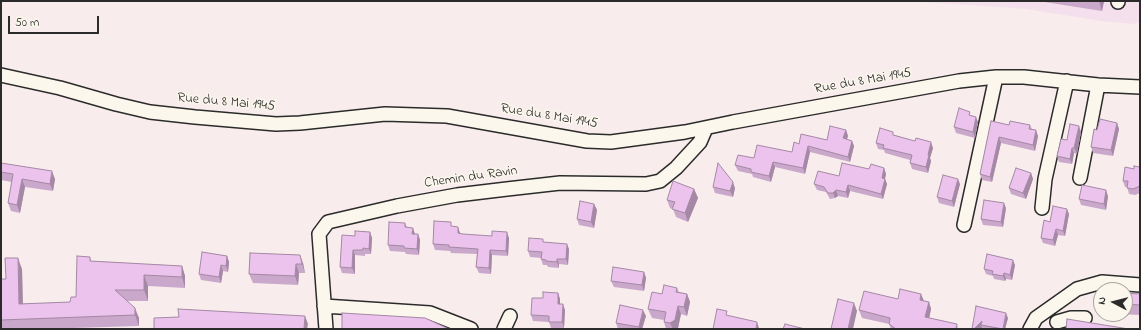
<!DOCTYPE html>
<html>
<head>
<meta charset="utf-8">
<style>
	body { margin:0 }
	#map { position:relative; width:1141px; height:330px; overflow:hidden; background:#f8edec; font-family:"Indie Flower",sans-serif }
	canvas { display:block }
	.frame { position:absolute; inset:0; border:2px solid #2b2b2b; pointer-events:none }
	.north { position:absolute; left:1093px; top:282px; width:40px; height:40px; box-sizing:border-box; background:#fbf7ec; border:1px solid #a8a59f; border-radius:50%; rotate:277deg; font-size:11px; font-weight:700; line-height:16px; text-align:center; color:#2b2b2b }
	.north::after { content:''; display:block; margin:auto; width:14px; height:18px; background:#2b2b2b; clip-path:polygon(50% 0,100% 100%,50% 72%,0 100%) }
	.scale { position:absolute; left:8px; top:16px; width:91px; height:18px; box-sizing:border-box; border:2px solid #2b2b2b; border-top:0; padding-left:5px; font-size:12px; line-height:14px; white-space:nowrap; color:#2b2b2b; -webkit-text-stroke:3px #fbf7ec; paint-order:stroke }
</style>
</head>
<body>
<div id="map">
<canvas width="1141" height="330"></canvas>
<div class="frame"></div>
<div class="north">N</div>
<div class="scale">50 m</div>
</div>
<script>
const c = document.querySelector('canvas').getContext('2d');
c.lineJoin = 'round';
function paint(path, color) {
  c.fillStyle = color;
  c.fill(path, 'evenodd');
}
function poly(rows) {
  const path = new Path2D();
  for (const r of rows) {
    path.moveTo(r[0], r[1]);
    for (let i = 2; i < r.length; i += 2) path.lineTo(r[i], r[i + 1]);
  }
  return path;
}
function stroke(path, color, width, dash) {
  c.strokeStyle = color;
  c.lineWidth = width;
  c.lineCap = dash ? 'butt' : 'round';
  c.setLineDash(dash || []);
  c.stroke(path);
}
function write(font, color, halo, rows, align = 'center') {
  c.font = font + ' "Indie Flower",sans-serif';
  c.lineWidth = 3;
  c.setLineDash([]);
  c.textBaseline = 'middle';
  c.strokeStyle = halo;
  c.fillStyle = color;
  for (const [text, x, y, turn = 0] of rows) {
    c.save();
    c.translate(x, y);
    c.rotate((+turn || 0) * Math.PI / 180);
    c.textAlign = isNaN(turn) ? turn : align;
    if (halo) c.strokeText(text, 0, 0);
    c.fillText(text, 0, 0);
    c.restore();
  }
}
const built = poly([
	[924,1,1140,1,1140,23,1132,24,1101,21,1026,9,924,2]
]);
const minor = poly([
	[1118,2,1118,1],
	[1,75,60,88,116,104,150,112,195,117,276,124,300,123,385,114,447,116,587,141,611,142,685,132,733,122,959,81,996,77,1024,77,1098,85,1140,87],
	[1080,178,1098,85],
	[1042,208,1045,179,1067,81],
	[964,225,996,77],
	[324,306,430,313,471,329],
	[1057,322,1071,318,1085,318],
	[326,329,319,234,328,222,397,206,457,195,507,189,560,183,646,184,660,181,676,168,700,142,706,128],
	[504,329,510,316],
	[1030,329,1036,318,1077,289,1102,282,1140,285]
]);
const wall = poly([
	[1038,1,1104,1,1102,11],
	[971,115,978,122,975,138,956,133,954,127],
	[991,121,1009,125,1030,125,1032,129,1038,136,1035,151,1001,143,992,182,982,180,980,174],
	[1117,123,1119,129,1113,156,1093,153,1091,147,1097,130],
	[846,130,848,136,847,139,852,141,854,146,850,162,810,152,805,174,775,167,771,182,753,177,752,174,738,171,735,165,754,158,792,152,799,144,827,140],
	[1081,132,1077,154,1074,153,1072,164,1059,162,1057,156,1067,140],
	[895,135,933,148,930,158,931,161,928,173,912,169,910,163,910,160,885,153,884,150,878,149,876,143],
	[1,163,55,179,53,191,25,187,20,213,11,211,8,203,12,182,1,180],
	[1140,167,1140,193,1135,195,1129,194,1127,187,1125,187,1123,181,1134,169],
	[884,168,886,174,885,179,887,184,883,199,850,191,848,198,838,196,835,198,830,199,826,192,817,190,814,184,869,169],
	[1031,173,1033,179,1026,199,1011,194,1009,188],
	[960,184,954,207,939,203,937,197],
	[713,187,735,188,733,197,715,193],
	[694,189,698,198,688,222,676,217,673,209,670,208,667,200],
	[1108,196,1106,210,1081,205,1079,199],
	[594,204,597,210,594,228,579,225,577,219],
	[1006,208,1003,227,983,225,981,219],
	[1069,214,1065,236,1058,235,1055,246,1043,243,1041,238,1050,222],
	[405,223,407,227,415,234,418,234,420,240,419,255,406,254,405,252,390,251,388,245],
	[452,226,460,233,460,234,509,238,508,256,492,255,491,274,479,273,476,267,477,254,451,253,450,251,435,250,433,244],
	[370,232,372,238,371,254,365,254,365,256,355,255,355,274,342,273,340,267,355,236],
	[545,242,569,249,568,265,559,264,559,268,548,267,547,265,543,265,541,259,542,258,530,257,528,251],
	[250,253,303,263,305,273,299,273,298,285,253,283,249,274],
	[227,256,229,262,228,272,223,271,221,283,201,280,199,274],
	[90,257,91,261,182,266,185,276,185,288,148,286,148,301,127,301,139,318,139,326,41,329,1,329,1,279,6,279,22,269,23,304,70,302,76,297],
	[1015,265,1012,280,1006,279,1005,281,994,279,993,276,986,274,984,269],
	[644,272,646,278,644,291,614,287,611,281],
	[677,288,679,292,687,294,690,302,687,316,681,314,678,328,666,329,664,322,664,320,652,318,648,309,662,294],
	[558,293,560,299,560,304,565,310,564,328,551,328,549,322,533,321,531,315,543,298],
	[1125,293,1140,294,1140,315,1117,314,1125,314],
	[898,299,924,301,929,302,931,309,929,318,957,324,958,329,891,329,889,324,862,318,859,310],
	[976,306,1008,318,1005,329,983,329,982,328,981,329,972,329],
	[646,316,642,329,618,329,616,323]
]);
const shadedWall = poly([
	[1099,1,1104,1,1102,11],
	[976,117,978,122,975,138,973,132],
	[1117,123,1119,129,1113,156,1111,150],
	[1079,126,1081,132,1077,154,1074,148],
	[846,130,848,136,845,144,843,138],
	[1036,130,1038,136,1035,151,1033,145],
	[999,137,1001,143,992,182,990,177],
	[852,141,854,146,850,162,848,157],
	[931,142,933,148,930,158,931,161,928,173,926,167,928,155],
	[808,146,810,152,805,174,803,168],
	[1072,148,1074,153,1072,164,1070,159],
	[773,162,775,167,771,182,769,176],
	[884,168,886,174,884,183,882,178],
	[52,171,55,179,53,191,50,184],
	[1031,173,1033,179,1026,199,1023,193],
	[22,179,25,187,20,213,17,205],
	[885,179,887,184,883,199,881,194],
	[958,179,960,184,954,207,952,201],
	[733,182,735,188,733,197,730,191],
	[848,185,850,191,848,198,846,192],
	[694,189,698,198,688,222,685,213],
	[836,190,838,196,835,198,833,193],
	[1106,190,1108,196,1106,210,1104,204],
	[1004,203,1006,208,1003,227,1001,222],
	[594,204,597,210,594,228,591,222],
	[1067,209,1069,214,1065,236,1063,231],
	[458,227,460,233,460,239,458,233],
	[413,228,415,234,415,240,412,234],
	[1056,229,1058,235,1055,246,1053,240],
	[370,232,372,238,371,254,369,249],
	[507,232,509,238,508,256,506,251],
	[418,234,420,240,419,255,417,249],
	[567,244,569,249,568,265,566,259],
	[353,250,355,255,355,274,352,268],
	[490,250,492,255,491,274,489,268],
	[300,255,303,263,305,273,302,264],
	[227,256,229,262,228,272,226,266],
	[18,258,22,269,23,314,19,304],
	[557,259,559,264,559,268,557,262],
	[1013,260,1015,265,1012,280,1010,275],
	[296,264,299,273,298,285,295,276],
	[221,265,223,271,221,283,219,277],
	[182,266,185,276,185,288,182,277],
	[644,272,646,278,644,291,642,285],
	[1004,273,1006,279,1005,281,1003,276],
	[144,275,148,286,148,301,144,290],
	[558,293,560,299,560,310,558,304],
	[687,294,690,302,687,316,684,307],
	[921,294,924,301,920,300],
	[929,302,931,309,928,324,925,317],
	[854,303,857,311,853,329,848,329],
	[563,304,565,310,564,328,562,322],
	[678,306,681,314,678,328,673,329,670,323],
	[135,308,139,318,139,326,135,315],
	[643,310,646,316,642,329,640,329,639,327],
	[1006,313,1008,318,1005,329,1003,329],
	[305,316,308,324,307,329,304,329],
	[982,321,981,325,982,328,981,329,974,329],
	[757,322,759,328,759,329,756,329]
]);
const building = poly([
	[959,108,970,112,969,115,976,117,973,132,954,127,959,108],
	[1100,119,1117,123,1111,150,1091,147,1094,129,1097,130,1100,119],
	[991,121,1009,125,1010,121,1030,125,1029,129,1036,130,1033,145,999,137,990,177,980,174,991,121],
	[1070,124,1079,126,1074,148,1072,148,1070,159,1057,156,1061,139,1067,140,1070,124],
	[830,126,846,130,843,138,852,141,848,157,808,146,803,168,773,162,769,176,751,172,751,169,735,165,738,155,754,158,757,145,792,152,794,142,799,144,801,134,827,140,830,126],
	[880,128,893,132,893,135,915,141,916,138,931,142,928,155,929,155,926,167,910,163,912,155,883,148,884,145,876,143,880,128],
	[1,163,52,171,50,184,22,179,17,205,8,203,13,174,1,172,1,163],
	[718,163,733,182,730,191,713,187,718,163],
	[842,163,869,169,871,164,884,168,882,178,885,179,881,194,848,185,846,192,836,190,833,193,828,193,824,187,814,184,818,171,839,176,842,163],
	[1134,166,1140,167,1140,186,1133,189,1127,188,1128,181,1123,181,1125,167,1134,169,1134,166],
	[1016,168,1031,173,1023,193,1009,188,1016,168],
	[943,175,958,179,952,201,937,197,943,175],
	[673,181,694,189,685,213,672,209,675,202,667,200,673,181],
	[1082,185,1106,190,1104,204,1079,199,1082,185],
	[984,200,1004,203,1001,222,981,219,984,200],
	[580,201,594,204,591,222,577,219,580,201],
	[1053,206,1067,209,1063,231,1056,229,1053,240,1041,238,1044,220,1050,222,1053,206],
	[434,221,451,222,451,226,458,227,458,233,463,234,492,236,492,231,507,232,506,251,490,250,489,268,476,267,478,249,449,247,449,245,433,244,434,221],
	[389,222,405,223,405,227,413,228,412,234,418,234,417,249,404,248,404,246,388,245,389,222],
	[355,231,370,232,369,249,363,248,363,250,353,250,352,268,340,267,342,235,355,236,355,231],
	[529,238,543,239,543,242,567,244,566,259,557,259,557,262,546,261,546,260,541,259,542,252,528,251,529,238],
	[202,252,227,256,226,266,221,265,219,277,199,274,202,252],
	[250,253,300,255,302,264,296,264,295,276,249,274,250,253],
	[987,254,1013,260,1010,275,1004,273,1003,276,992,274,993,271,984,269,987,254],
	[77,256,90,257,90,261,182,266,182,277,144,275,144,290,115,290,135,308,135,315,1,320,1,279,6,279,5,258,18,258,19,304,70,302,71,297,76,297,77,256],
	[613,267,644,272,642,285,611,281,613,267],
	[664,285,677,288,676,292,687,294,684,307,678,306,675,320,670,323,664,322,666,312,648,309,652,292,662,294,664,285],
	[900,289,921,294,920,300,929,302,925,317,957,324,956,329,896,329,889,324,890,318,859,310,864,291,898,299,900,289],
	[543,292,558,293,558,304,563,304,562,322,549,322,549,316,531,315,532,298,543,298,543,292],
	[1125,293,1140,294,1140,305,1125,304,1125,293],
	[838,299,854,303,848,329,831,329,838,299],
	[620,305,643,310,639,327,616,323,620,305],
	[976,306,1006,313,1003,329,981,325,982,321,974,329,972,329,976,306],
	[178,309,305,316,304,329,154,329,154,318,179,317,178,309],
	[717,309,727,311,726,315,757,322,756,329,713,329,717,309],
	[342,313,425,318,449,329,342,329,342,313],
	[1067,319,1129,329,1066,329,1067,319],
	[785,324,805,329,783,329,785,324]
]);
const streetNames = [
	["Rue du 8 Mai 1945",863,82,-10],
	["Rue du 8 Mai 1945",226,103,5],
	["Rue du 8 Mai 1945",549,117,9],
	["Chemin du Ravin",471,178,-8]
];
paint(built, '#f4e0ec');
stroke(minor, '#2b2b2b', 16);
stroke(minor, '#fbf7ec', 13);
paint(wall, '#caa8cb');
paint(shadedWall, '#a488a5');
paint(building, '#ebc3ec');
stroke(building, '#a488a5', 1);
write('14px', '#2b2b2b', '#fbf7ec', streetNames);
</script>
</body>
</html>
